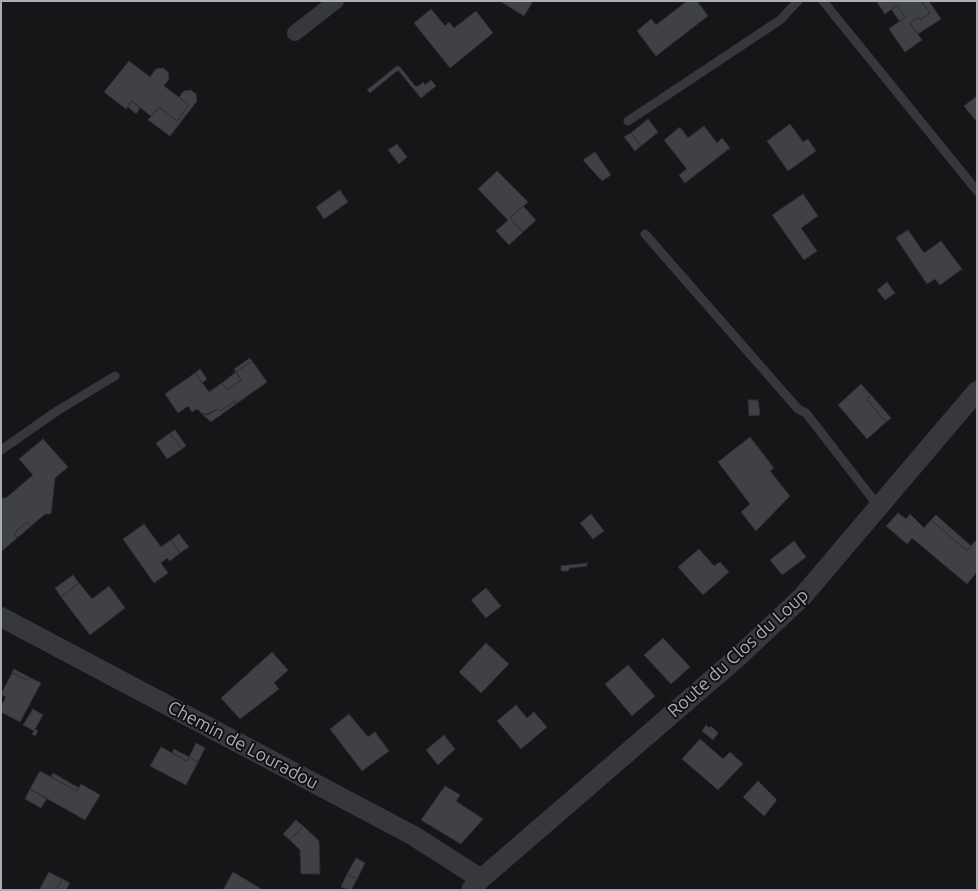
<!DOCTYPE html>
<html>
<head>
<meta charset="utf-8">
<style>
	body { margin:0 }
	#map { position:relative; width:978px; height:891px; overflow:hidden; background:#161618; font-family:Ubuntu,sans-serif }
	canvas { display:block }
	.frame { position:absolute; inset:0; border:2px solid #a8adb8; pointer-events:none }
</style>
</head>
<body>
<div id="map">
<canvas width="978" height="891"></canvas>
<div class="frame"></div>
</div>
<script>
const c = document.querySelector('canvas').getContext('2d');
c.lineJoin = 'round';
function paint(path, color) {
  c.fillStyle = color;
  c.fill(path, 'evenodd');
}
function poly(rows) {
  const path = new Path2D();
  for (const r of rows) {
    path.moveTo(r[0], r[1]);
    for (let i = 2; i < r.length; i += 2) path.lineTo(r[i], r[i + 1]);
  }
  return path;
}
function stroke(path, color, width, dash) {
  c.strokeStyle = color;
  c.lineWidth = width;
  c.lineCap = dash ? 'butt' : 'round';
  c.setLineDash(dash || []);
  c.stroke(path);
}
function write(font, color, halo, rows, align = 'center') {
  c.font = font + ' Ubuntu,sans-serif';
  c.lineWidth = 4;
  c.setLineDash([]);
  c.textBaseline = 'middle';
  c.strokeStyle = halo;
  c.fillStyle = color;
  for (const [text, x, y, turn = 0] of rows) {
    c.save();
    c.translate(x, y);
    c.rotate((+turn || 0) * Math.PI / 180);
    c.textAlign = isNaN(turn) ? turn : align;
    if (halo) c.strokeText(text, 0, 0);
    c.fillText(text, 0, 0);
    c.restore();
  }
}
const building = poly([
	[500,1,533,1,524,16,500,1],
	[687,1,697,1,708,16,656,56,637,31,651,19,656,25,687,1],
	[876,1,921,1,930,13,920,20,918,17,910,23,922,40,905,52,889,29,905,17,897,5,885,14,876,1],
	[921,1,929,1,941,19,918,34,910,23,918,17,920,20,930,13,921,1],
	[897,5,905,17,900,22,891,9,897,5],
	[431,9,445,26,449,22,454,28,476,11,493,33,450,68,414,23,431,9],
	[129,61,150,77,156,69,163,68,168,72,169,79,164,86,189,105,177,121,159,107,151,116,132,101,126,109,104,92,129,61],
	[397,66,400,67,415,86,419,86,423,82,425,85,431,80,436,86,421,98,398,70,370,93,367,90,397,66],
	[191,90,196,94,197,101,170,136,148,120,159,107,177,121,189,105,179,97,184,91,191,90],
	[977,96,977,122,964,106,977,96],
	[132,101,140,108,136,114,128,107,132,101],
	[648,119,658,132,641,146,631,133,648,119],
	[790,124,803,142,808,139,816,151,788,171,767,141,790,124],
	[704,126,717,143,722,138,730,148,685,183,679,175,687,169,664,140,680,127,688,138,704,126],
	[631,133,641,146,635,151,624,137,631,133],
	[397,144,407,157,399,164,388,150,397,144],
	[595,152,611,175,602,181,583,160,595,152],
	[497,171,528,202,510,218,523,232,509,245,496,231,508,220,478,189,497,171],
	[340,190,348,202,324,219,316,207,340,190],
	[803,194,818,216,801,228,817,251,804,260,772,215,803,194],
	[523,206,536,220,523,232,510,218,523,206],
	[908,230,924,253,941,241,962,269,940,285,935,279,927,284,896,238,908,230],
	[887,282,895,293,885,300,877,290,887,282],
	[250,358,252,361,236,372,234,369,250,358],
	[252,361,267,382,236,404,235,401,220,411,218,409,204,415,197,409,192,412,188,406,178,413,165,394,195,373,209,392,222,383,227,390,241,380,236,372,252,361],
	[200,369,207,379,202,383,195,373,200,369],
	[236,372,241,380,227,390,222,383,236,372],
	[861,384,871,395,866,399,886,422,867,439,838,405,861,384],
	[871,395,891,418,886,422,866,399,871,395],
	[748,400,758,400,760,415,749,416,748,400],
	[235,401,236,404,211,422,201,413,207,415,218,409,220,411,235,401],
	[175,430,186,446,182,449,170,433,175,430],
	[170,433,182,449,167,459,156,443,170,433],
	[750,437,774,468,770,471,790,496,756,531,741,512,750,504,718,462,750,437],
	[43,439,68,467,55,478,51,514,45,514,31,526,27,522,14,533,17,538,2,551,1,498,6,498,33,475,19,459,43,439],
	[898,513,906,519,910,514,924,528,931,520,967,551,975,541,977,542,977,572,967,584,912,538,907,544,886,526,898,513],
	[591,514,604,531,593,539,580,523,591,514],
	[936,515,971,546,967,551,931,520,936,515],
	[27,522,31,526,17,538,14,533,27,522],
	[144,524,161,547,171,540,180,553,170,561,167,558,161,563,168,573,154,583,123,539,144,524],
	[179,534,189,547,180,553,171,540,179,534],
	[794,541,806,557,782,575,770,560,794,541],
	[699,549,714,566,720,562,729,572,703,595,678,567,699,549],
	[587,563,587,566,570,568,568,571,561,571,561,566,587,563],
	[73,575,79,583,61,597,55,588,73,575],
	[79,583,92,599,109,586,125,608,90,635,61,597,79,583],
	[486,588,501,606,486,618,471,600,486,588],
	[663,638,690,667,671,684,644,655,663,638],
	[486,643,509,664,481,693,459,672,486,643],
	[272,652,288,670,274,683,279,689,240,719,221,698,272,652],
	[628,665,655,696,632,716,605,684,628,665],
	[14,669,29,677,27,680,12,673,14,669],
	[12,673,27,680,29,677,41,683,20,722,1,712,1,706,6,697,1,694,12,673],
	[516,705,527,718,534,712,547,727,521,749,497,721,516,705],
	[33,709,43,715,35,729,38,731,35,736,32,734,34,731,23,725,33,709],
	[349,714,368,737,375,732,389,751,362,771,330,729,349,714],
	[706,725,709,728,711,726,718,733,713,740,702,731,706,725],
	[444,735,455,749,438,765,426,750,444,735],
	[700,739,723,759,730,752,743,764,718,790,682,759,700,739],
	[196,743,205,748,198,762,189,757,196,743],
	[161,747,187,761,189,757,198,762,186,785,150,766,161,747],
	[174,749,189,757,187,761,172,753,174,749],
	[40,771,77,791,81,784,100,795,85,820,30,789,40,771],
	[53,773,79,788,77,791,51,777,53,773],
	[758,781,777,800,764,816,743,797,758,781],
	[445,786,460,795,456,801,483,819,461,844,421,820,445,786],
	[30,789,47,798,41,808,25,799,30,789],
	[296,820,303,826,290,840,283,834,296,820],
	[303,826,319,841,320,874,301,874,300,850,290,840,303,826],
	[356,858,365,863,357,879,347,874,356,858],
	[49,872,62,879,56,890,39,890,49,872],
	[233,872,263,890,223,890,233,872],
	[347,874,357,879,351,890,341,887,347,874],
	[62,879,70,883,66,890,56,890,62,879]
]);
const service = poly([
	[823,1,977,191],
	[628,121,780,20,798,1],
	[645,234,798,409,806,413,879,507],
	[1,450,57,411,115,376]
]);
const minor = poly([
	[295,33,336,1]
]);
const tertiary = poly([
	[1,617,414,836,481,879],
	[471,890,481,879,738,657,802,597,977,391]
]);
const streetNames = [
	["Route du Clos du Loup",738,653,-42],
	["Chemin de Louradou",243,745,28]
];
paint(building, '#404145');
stroke(building, '#303034', 1);
stroke(service, '#37383d', 9);
stroke(minor, '#37383d', 16);
stroke(tertiary, '#37383d', 20);
write('18px', '#a8adb8', '#111113', streetNames);
</script>
</body>
</html>
